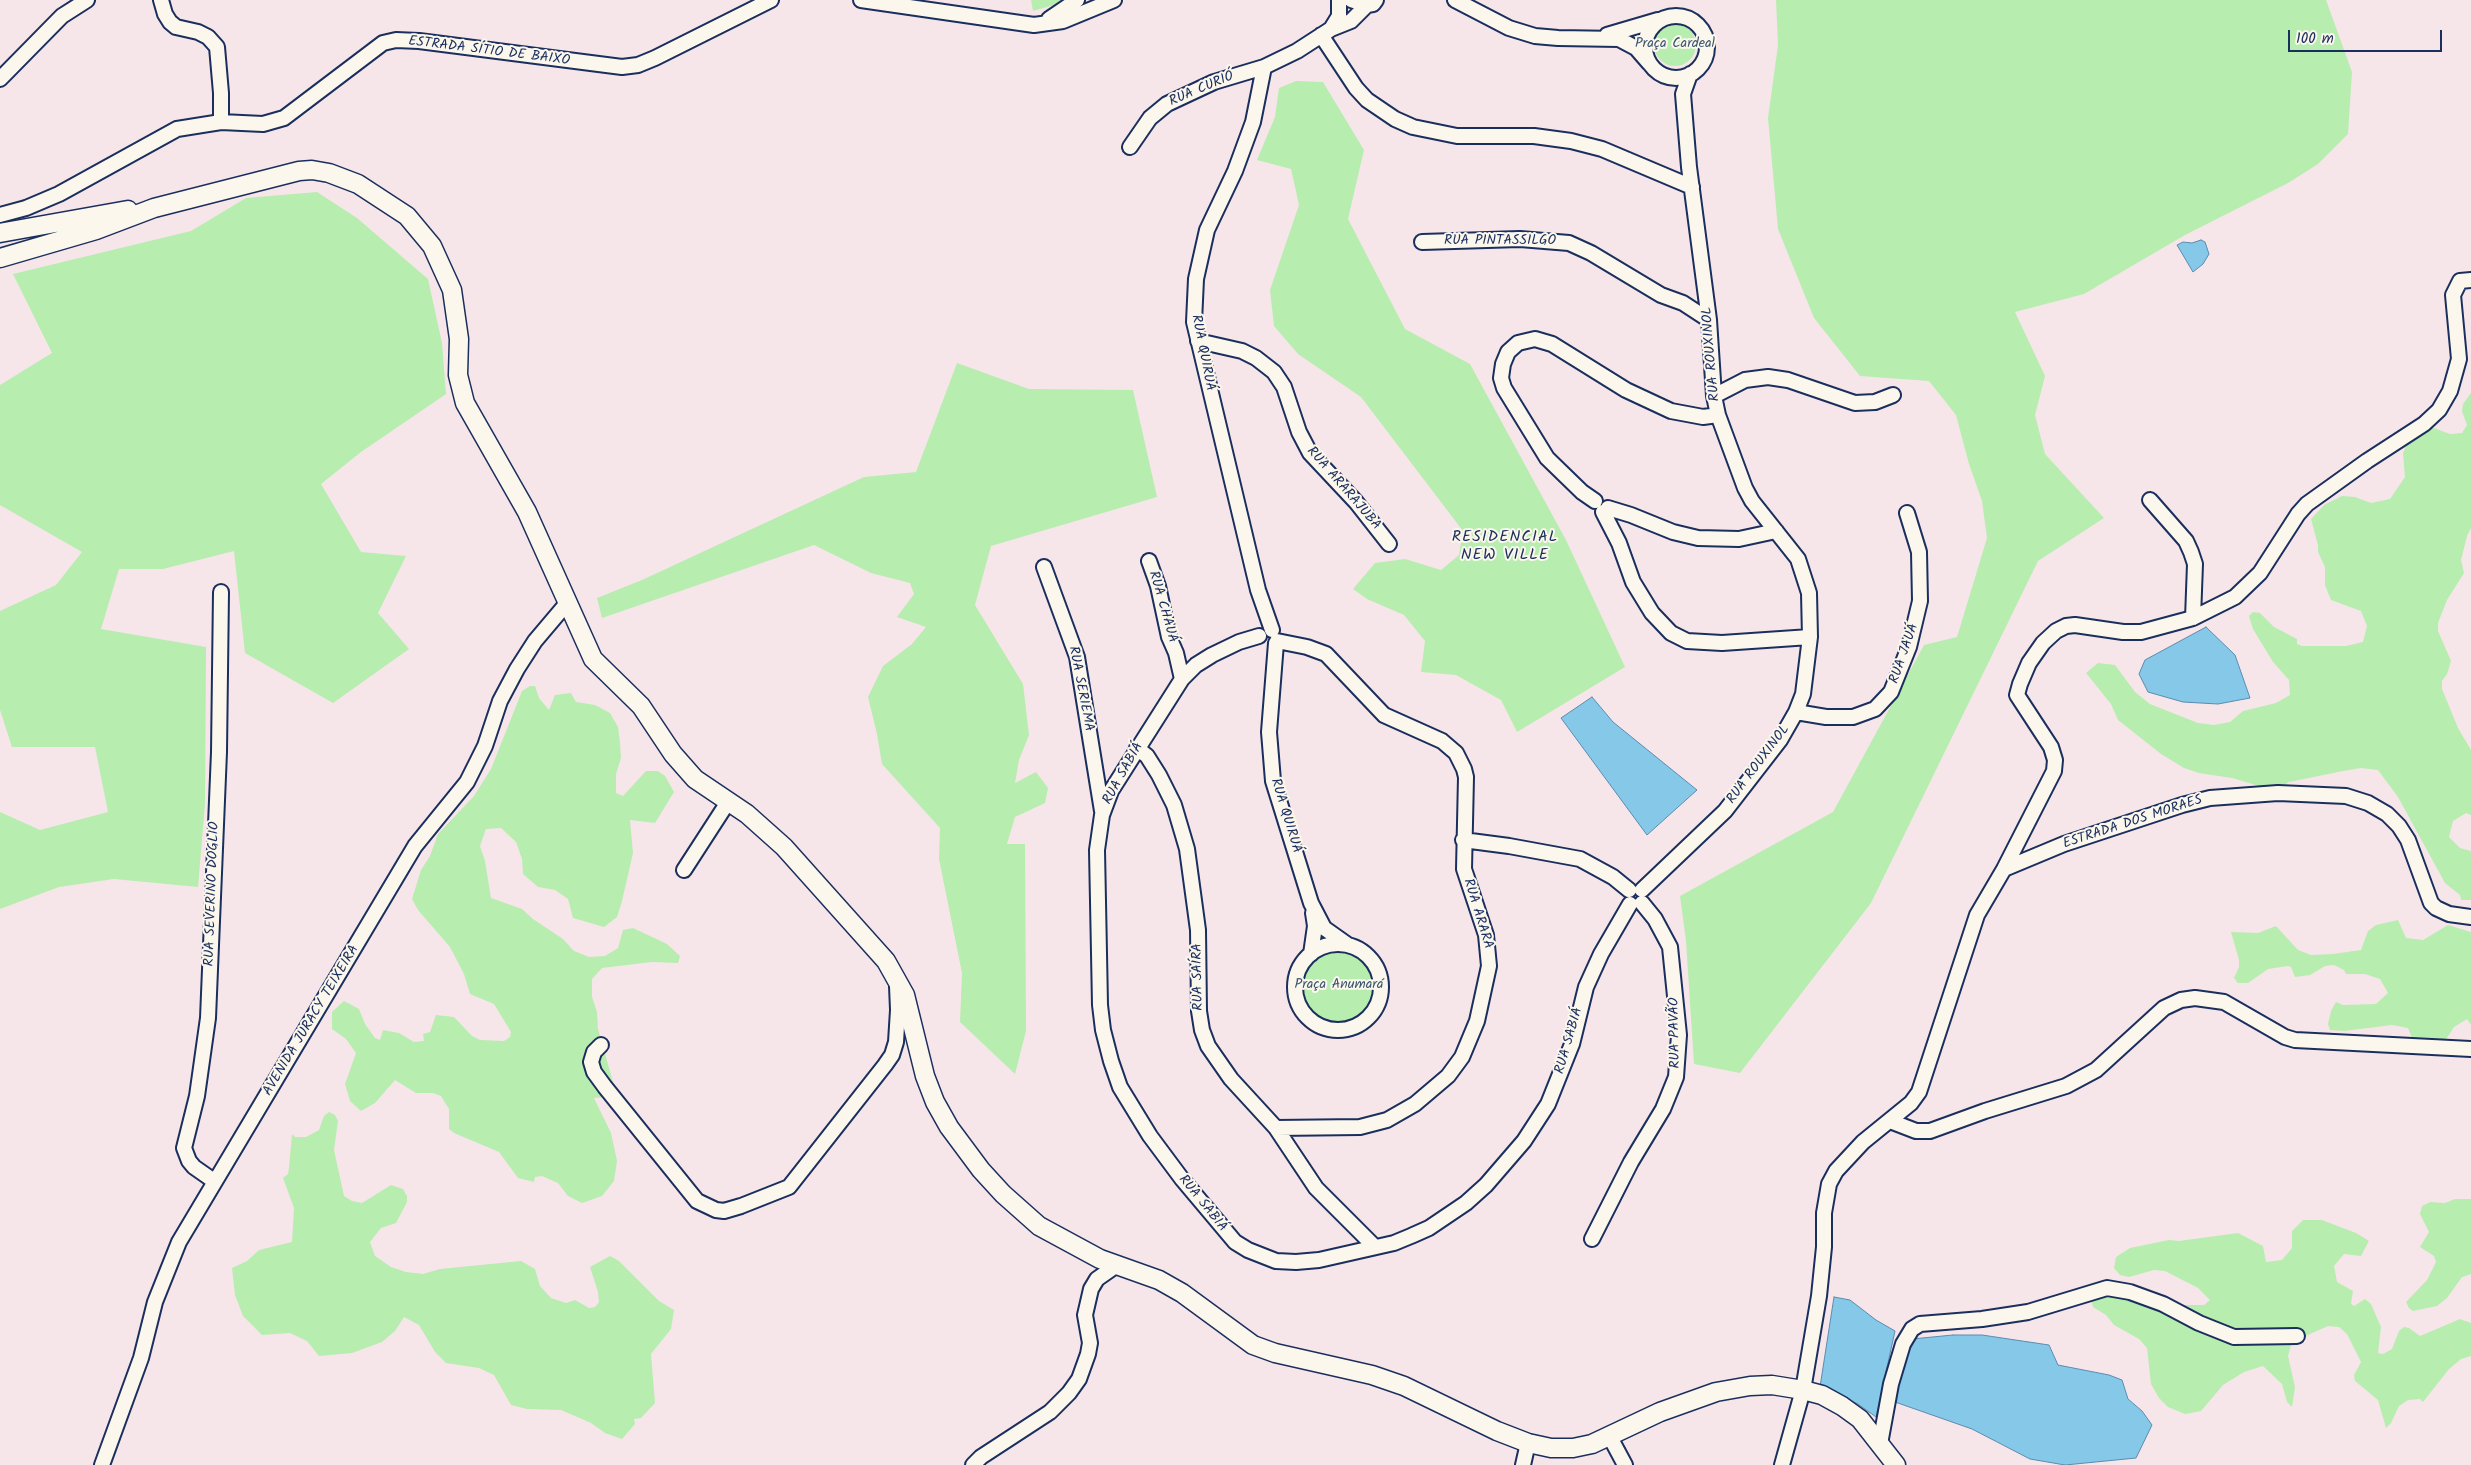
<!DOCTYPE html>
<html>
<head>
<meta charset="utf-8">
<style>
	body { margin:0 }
	#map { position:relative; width:2471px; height:1465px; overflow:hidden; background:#f6e6ea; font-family:Kalam,sans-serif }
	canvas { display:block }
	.scale { position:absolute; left:2288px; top:30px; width:154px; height:22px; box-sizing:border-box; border:2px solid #1b2f5e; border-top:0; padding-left:6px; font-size:15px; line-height:18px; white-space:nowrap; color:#1b2f5e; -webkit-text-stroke:4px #fbf7ec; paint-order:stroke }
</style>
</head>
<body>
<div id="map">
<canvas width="2471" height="1465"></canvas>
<div class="scale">100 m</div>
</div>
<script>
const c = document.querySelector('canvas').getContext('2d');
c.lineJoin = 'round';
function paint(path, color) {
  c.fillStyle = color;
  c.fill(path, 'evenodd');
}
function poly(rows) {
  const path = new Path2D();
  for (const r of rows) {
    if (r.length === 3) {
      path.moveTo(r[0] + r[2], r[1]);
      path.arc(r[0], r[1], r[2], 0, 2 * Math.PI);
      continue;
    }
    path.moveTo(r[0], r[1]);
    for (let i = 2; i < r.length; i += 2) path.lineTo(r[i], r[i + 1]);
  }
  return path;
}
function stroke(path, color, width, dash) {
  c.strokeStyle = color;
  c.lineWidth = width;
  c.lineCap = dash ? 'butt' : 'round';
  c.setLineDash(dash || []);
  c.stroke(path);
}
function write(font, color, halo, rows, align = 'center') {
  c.font = font + ' Kalam,sans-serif';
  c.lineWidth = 4;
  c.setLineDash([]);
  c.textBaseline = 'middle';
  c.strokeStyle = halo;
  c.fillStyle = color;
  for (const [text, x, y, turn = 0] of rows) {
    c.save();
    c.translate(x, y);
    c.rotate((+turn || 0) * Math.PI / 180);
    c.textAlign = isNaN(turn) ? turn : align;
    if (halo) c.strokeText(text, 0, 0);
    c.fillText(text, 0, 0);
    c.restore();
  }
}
const green = poly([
	[1031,0,1071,0,1033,11],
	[1776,0,2326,0,2352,72,2348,134,2318,164,2288,183,2185,235,2084,294,2015,312,2045,376,2035,415,2045,454,2104,518,2038,561,1871,903,1740,1073,1694,1064,1686,941,1680,896,1833,812,1924,645,1957,637,1987,538,1982,501,1969,464,1956,415,1929,381,1860,376,1814,318,1778,229,1768,118,1778,45],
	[1675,45,21],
	[1296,81,1323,82,1364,150,1348,219,1405,329,1470,364,1566,540,1625,667,1517,732,1501,700,1456,675,1421,672,1425,641,1404,615,1367,599,1353,589,1375,563,1405,559,1441,570,1459,555,1463,531,1361,397,1298,354,1274,326,1270,290,1299,205,1291,169,1257,160,1275,117,1279,88],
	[317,192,357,218,428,279,442,343,446,394,361,452,321,484,361,552,406,556,378,613,409,649,333,703,245,653,234,551,163,569,119,569,101,629,206,647,205,804,198,887,114,879,59,887,0,909,0,812,40,830,108,812,95,747,12,747,0,710,0,611,56,585,82,552,0,505,0,385,52,353,13,274,191,231,246,198],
	[957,363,1029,389,1133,390,1157,497,991,546,975,605,1023,684,1029,735,1019,760,1015,783,1036,772,1048,788,1045,803,1015,817,1007,844,1025,844,1026,1031,1015,1074,960,1022,962,973,939,859,940,828,882,764,877,734,868,697,883,666,912,644,926,627,897,617,914,594,910,583,871,573,814,545,602,618,597,598,642,580,864,477,916,472],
	[2471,393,2471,528,2467,536,2461,560,2464,573,2447,600,2438,623,2438,631,2451,661,2447,674,2442,681,2442,689,2458,728,2471,750,2471,815,2466,813,2453,821,2449,837,2460,848,2471,851,2471,900,2461,900,2460,895,2445,883,2398,797,2378,770,2361,768,2343,771,2289,782,2281,787,2266,788,2232,778,2199,773,2184,768,2161,754,2118,720,2111,704,2086,673,2098,663,2115,665,2135,692,2150,704,2198,723,2214,725,2230,722,2243,711,2276,703,2290,695,2289,680,2273,662,2253,629,2249,616,2253,612,2260,613,2274,627,2297,639,2297,644,2302,646,2346,646,2363,642,2367,626,2361,611,2331,600,2325,585,2325,567,2318,552,2318,545,2311,519,2324,505,2342,496,2355,497,2371,503,2390,499,2405,477,2403,453,2408,442,2431,427,2450,434,2462,433,2467,425,2462,411,2463,404],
	[530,686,535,686,539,698,549,710,555,695,571,693,576,702,595,705,610,713,618,727,620,743,621,758,616,774,616,793,623,796,646,771,658,771,665,776,674,792,655,823,630,820,633,853,622,901,617,917,604,927,573,918,568,899,555,890,538,887,523,874,522,859,516,842,501,828,486,829,480,846,485,861,491,898,522,909,533,919,563,939,574,951,589,957,605,956,618,948,623,930,633,928,667,944,680,956,678,963,652,962,602,968,592,979,592,997,597,1012,598,1029,613,1082,607,1097,594,1098,611,1133,617,1161,614,1181,602,1196,582,1203,568,1196,558,1183,542,1176,535,1177,534,1182,518,1178,499,1152,454,1133,449,1129,449,1109,441,1096,433,1093,416,1093,395,1080,375,1103,361,1111,350,1101,345,1084,356,1053,346,1039,332,1029,332,1012,344,1001,359,1009,365,1024,375,1038,380,1040,383,1030,399,1033,414,1042,424,1041,423,1034,430,1032,436,1015,454,1017,472,1036,480,1040,504,1041,510,1037,511,1032,494,1004,470,994,464,974,450,947,418,910,412,899,421,870,430,856,438,834,474,796,491,769,522,691],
	[2398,920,2406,938,2423,940,2448,925,2471,932,2471,1025,2467,1019,2454,1027,2445,1041,2414,1043,2408,1028,2392,1025,2344,1031,2330,1030,2328,1024,2331,1011,2336,1002,2343,1005,2376,1004,2388,993,2380,979,2365,974,2346,974,2344,970,2334,965,2325,966,2310,975,2295,977,2291,967,2288,966,2268,969,2248,983,2238,983,2234,978,2239,967,2239,960,2231,932,2258,933,2276,926,2298,950,2311,955,2333,954,2361,950,2368,931,2376,925],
	[1339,986,37],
	[329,1112,335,1115,338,1121,334,1150,344,1196,352,1201,362,1203,391,1185,403,1189,407,1196,407,1202,396,1223,381,1228,370,1242,375,1256,391,1267,406,1272,423,1274,440,1269,521,1261,535,1269,540,1286,551,1298,566,1303,575,1300,589,1308,595,1307,599,1302,598,1292,590,1267,610,1256,619,1261,659,1301,674,1310,671,1329,651,1354,655,1403,641,1418,634,1419,635,1424,622,1439,605,1433,591,1423,561,1410,527,1409,511,1405,494,1375,479,1368,446,1363,435,1352,419,1325,404,1317,395,1331,382,1342,352,1353,319,1356,307,1341,290,1333,262,1335,243,1316,235,1295,232,1268,247,1261,259,1250,292,1242,294,1208,283,1178,288,1174,289,1168,292,1134,295,1137,306,1137,319,1130,324,1116],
	[2455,1199,2471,1199,2471,1274,2462,1277,2447,1298,2437,1306,2413,1311,2409,1308,2406,1302,2427,1280,2436,1262,2434,1256,2420,1247,2429,1232,2420,1214,2422,1206,2430,1202,2445,1203],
	[2303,1220,2322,1220,2356,1233,2369,1241,2361,1256,2344,1254,2334,1266,2337,1282,2353,1291,2351,1304,2354,1306,2365,1299,2371,1304,2381,1327,2378,1353,2383,1354,2392,1349,2399,1331,2404,1327,2409,1328,2420,1336,2460,1319,2471,1323,2471,1356,2461,1359,2449,1369,2423,1402,2420,1399,2408,1400,2399,1406,2391,1423,2386,1428,2378,1400,2355,1381,2354,1375,2361,1362,2347,1334,2339,1327,2328,1326,2292,1342,2288,1356,2295,1387,2292,1407,2287,1402,2282,1384,2263,1366,2244,1372,2223,1385,2201,1411,2185,1414,2168,1407,2159,1398,2151,1384,2147,1348,2139,1339,2114,1325,2106,1315,2093,1307,2091,1300,2100,1294,2175,1305,2204,1305,2210,1300,2198,1288,2165,1271,2154,1270,2129,1277,2120,1275,2114,1268,2116,1257,2130,1248,2169,1240,2179,1241,2238,1233,2263,1246,2266,1262,2282,1260,2292,1248,2292,1231]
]);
const water = poly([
	[2201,240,2205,242,2209,254,2203,264,2193,272,2177,245,2183,242,2192,243,2201,240],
	[2206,627,2235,655,2250,698,2218,704,2183,702,2148,692,2139,674,2145,660,2206,627],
	[1592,697,1613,722,1697,790,1647,835,1561,718,1592,697],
	[1834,1297,1850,1300,1876,1320,1895,1331,1876,1417,1858,1404,1820,1387,1834,1297],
	[1953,1335,1982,1335,2049,1345,2058,1365,2109,1375,2122,1380,2128,1399,2142,1411,2152,1425,2136,1458,2065,1465,2030,1459,1972,1429,1895,1402,1898,1370,1912,1339,1953,1335]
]);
const minor = poly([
	[161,0,165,14,170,22,176,27,198,32,208,37,217,47,221,93,221,122],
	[861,0,1034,25,1063,21,1114,0],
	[1351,0,1367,5,1373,4,1376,0],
	[1455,0,1509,28,1535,36,1558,38,1619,39,1636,48,1649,63],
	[1676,47,31],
	[1049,19,1077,0],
	[1331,29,1339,16,1339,0],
	[1321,35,1356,88,1367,100,1395,119,1413,127,1457,136,1534,136,1571,141,1602,149,1692,187],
	[1607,35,1658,20],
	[0,79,62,16,87,0],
	[1130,147,1150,118,1167,104,1214,82,1264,67],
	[0,215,26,208,59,194,177,129,221,122,263,124,284,118,383,43,396,40,419,41,622,67,638,65,655,58,771,0],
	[1422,242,1520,239,1569,243,1591,253,1661,295,1683,303,1709,320],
	[1198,341,1242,351,1256,358,1274,372,1284,387,1299,432,1310,453,1356,502,1389,544],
	[1714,396,1745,380,1768,377,1788,380,1855,403,1875,402,1893,395],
	[2150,500,2186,541,2191,552,2195,564,2193,618],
	[1595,501,1582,492,1547,458,1504,388,1501,378,1503,364,1508,352,1518,343,1535,339,1552,344,1626,390,1671,411,1703,417,1718,415],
	[1608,508,1631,515,1673,532,1698,538,1739,539,1776,531],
	[1603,512,1619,543,1633,582,1652,613,1671,633,1687,641,1722,643,1810,637],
	[1149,561,1158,586,1169,637,1176,653,1182,679],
	[1044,567,1077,657,1102,811],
	[1272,630,1258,590,1194,322,1196,279,1207,230,1235,171,1253,122,1264,67,1297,51,1331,29,1351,21,1367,5],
	[1259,636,1239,642,1212,655,1196,665,1182,679,1111,791,1102,815,1097,850,1100,1005,1103,1030,1111,1061,1120,1087,1150,1136,1182,1179,1235,1242,1248,1250,1276,1261,1296,1262,1319,1260,1394,1243,1411,1236,1429,1228,1466,1203,1486,1185,1524,1141,1548,1104,1572,1044,1586,987,1601,954,1630,904],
	[1276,643,1269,732,1273,781,1311,903,1324,928,1348,945],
	[1796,712,1826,717,1853,717,1875,709,1891,692,1909,647,1920,601,1919,552,1907,513],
	[1137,748,1147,756,1159,775,1174,805,1187,849,1198,930,1199,1011,1202,1030,1208,1046,1231,1079,1276,1128,1316,1188,1375,1247],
	[1463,840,1509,846,1580,859,1613,877,1629,890],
	[2004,869,2064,844,2182,805,2210,798,2278,793,2346,796,2368,803,2387,814,2399,826,2408,840,2431,903,2436,908,2449,914,2471,917],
	[684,870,728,802],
	[1642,890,1725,811,1780,740,1796,712,1803,694,1810,637,1809,593,1798,559,1752,501,1745,488,1718,415,1714,396,1709,320,1689,167,1683,94,1690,74],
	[1338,987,43],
	[1311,954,1315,926,1313,913],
	[601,1045,594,1052,591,1062,594,1072,605,1087,697,1201,716,1210,724,1211,741,1206,789,1187,885,1065,892,1055,896,1042,898,1010,897,986],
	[1890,1121,1916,1131,1930,1131,1985,1111,2066,1086,2096,1070,2164,1008,2181,1000,2195,998,2224,1002,2285,1037,2295,1040,2471,1049],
	[1276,1128,1360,1127,1387,1120,1415,1104,1448,1076,1462,1057,1477,1021,1489,966,1486,935,1464,869,1466,777,1464,769,1456,753,1442,741,1384,715,1326,654,1307,647,1277,641],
	[214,1181,194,1167,189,1161,184,1148,197,1096,208,1018,219,752,221,592],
	[1592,1239,1631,1162,1663,1109,1676,1077,1679,1035,1670,947,1655,919,1642,903],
	[1610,1437,1625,1465],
	[1880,1444,1891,1384,1903,1344,1912,1329,1920,1324,1982,1319,2028,1312,2107,1288,2130,1292,2163,1304,2199,1323,2234,1337,2297,1336],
	[102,1465,141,1358,155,1302,179,1242,415,846,467,782,485,746,500,701,517,669,535,641,568,602],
	[973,1465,981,1457,1050,1412,1069,1393,1079,1379,1088,1354,1090,1343,1085,1315,1091,1289,1097,1279,1117,1265],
	[1523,1465,1528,1443],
	[1782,1465,1803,1390,1819,1296,1824,1247,1824,1213,1829,1184,1836,1171,1863,1142,1911,1103,1919,1092,1977,915,2004,869,2054,771,2055,760,2051,747,2017,695,2020,684,2029,663,2043,643,2056,631,2066,626,2075,625,2123,632,2141,632,2193,618,2235,597,2260,573,2298,514,2307,504,2367,461,2424,424,2439,410,2450,391,2459,359,2453,295,2460,281,2471,280]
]);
const major = poly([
	[0,233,128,210],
	[0,258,96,230,154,208,299,171,312,170,329,173,358,184,407,216,432,246,452,290,459,339,458,375,465,403,527,512,593,659,641,706,673,754,695,779,747,814,784,847,886,961,905,995,925,1076,935,1102,949,1127,981,1170,1003,1194,1039,1226,1100,1259,1159,1280,1182,1293,1253,1345,1275,1353,1372,1375,1404,1386,1497,1431,1528,1443,1551,1448,1573,1448,1592,1444,1660,1412,1716,1392,1750,1386,1772,1385,1803,1390,1822,1395,1842,1406,1860,1419,1896,1465]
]);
const parkNames = [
	["Praça Cardeal",1675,45],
	["Praça Anumará",1339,986]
];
const streetNames = [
	["ESTRADA SÍTIO DE BAIXO",489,52,7],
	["RUA CURIÓ",1202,90,-23],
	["RUA PINTASSILGO",1500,242],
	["RUA QUIRUÁ",1202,353,79],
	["RUA ROUXINOL",1712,354,-95],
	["RUA ARARAJUBA",1343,489,49],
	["RUA CHAUÁ",1162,607,74],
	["RUA JAUÁ",1905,654,-71],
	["RUA SERIEMA",1080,689,79],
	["RUA ROUXINOL",1759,765,-53],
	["RUA SABIÁ",1124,774,-61],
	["RUA QUIRUÁ",1285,816,73],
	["ESTRADA DOS MORAES",2133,823,-18],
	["RUA SEVERINO DOGLIO",213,894,-88],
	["RUA ARARA",1477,914,73],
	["RUA SAÍRA",1199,977,-91],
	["AVENIDA JURACY TEIXEIRA",312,1021,-59],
	["RUA PAVÃO",1676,1033,-91],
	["RUA SABIÁ",1570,1041,-74],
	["RUA SABIÁ",1202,1204,51]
];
const quarterNames = [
	["RESIDENCIAL",1505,538],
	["NEW VILLE",1505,556]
];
paint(green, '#b7edaf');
paint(water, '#86c8e7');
stroke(water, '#5b8bb0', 1);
stroke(minor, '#1b2f5e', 18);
stroke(major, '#1b2f5e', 21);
stroke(minor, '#fbf7ec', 14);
stroke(major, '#fbf7ec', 18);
write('14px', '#3a556e', '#fbf7ec', parkNames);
write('14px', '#1b2f5e', '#fbf7ec', streetNames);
c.letterSpacing = '1px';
write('16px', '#1b2f5e', '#fbf7ec', quarterNames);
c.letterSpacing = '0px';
</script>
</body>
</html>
